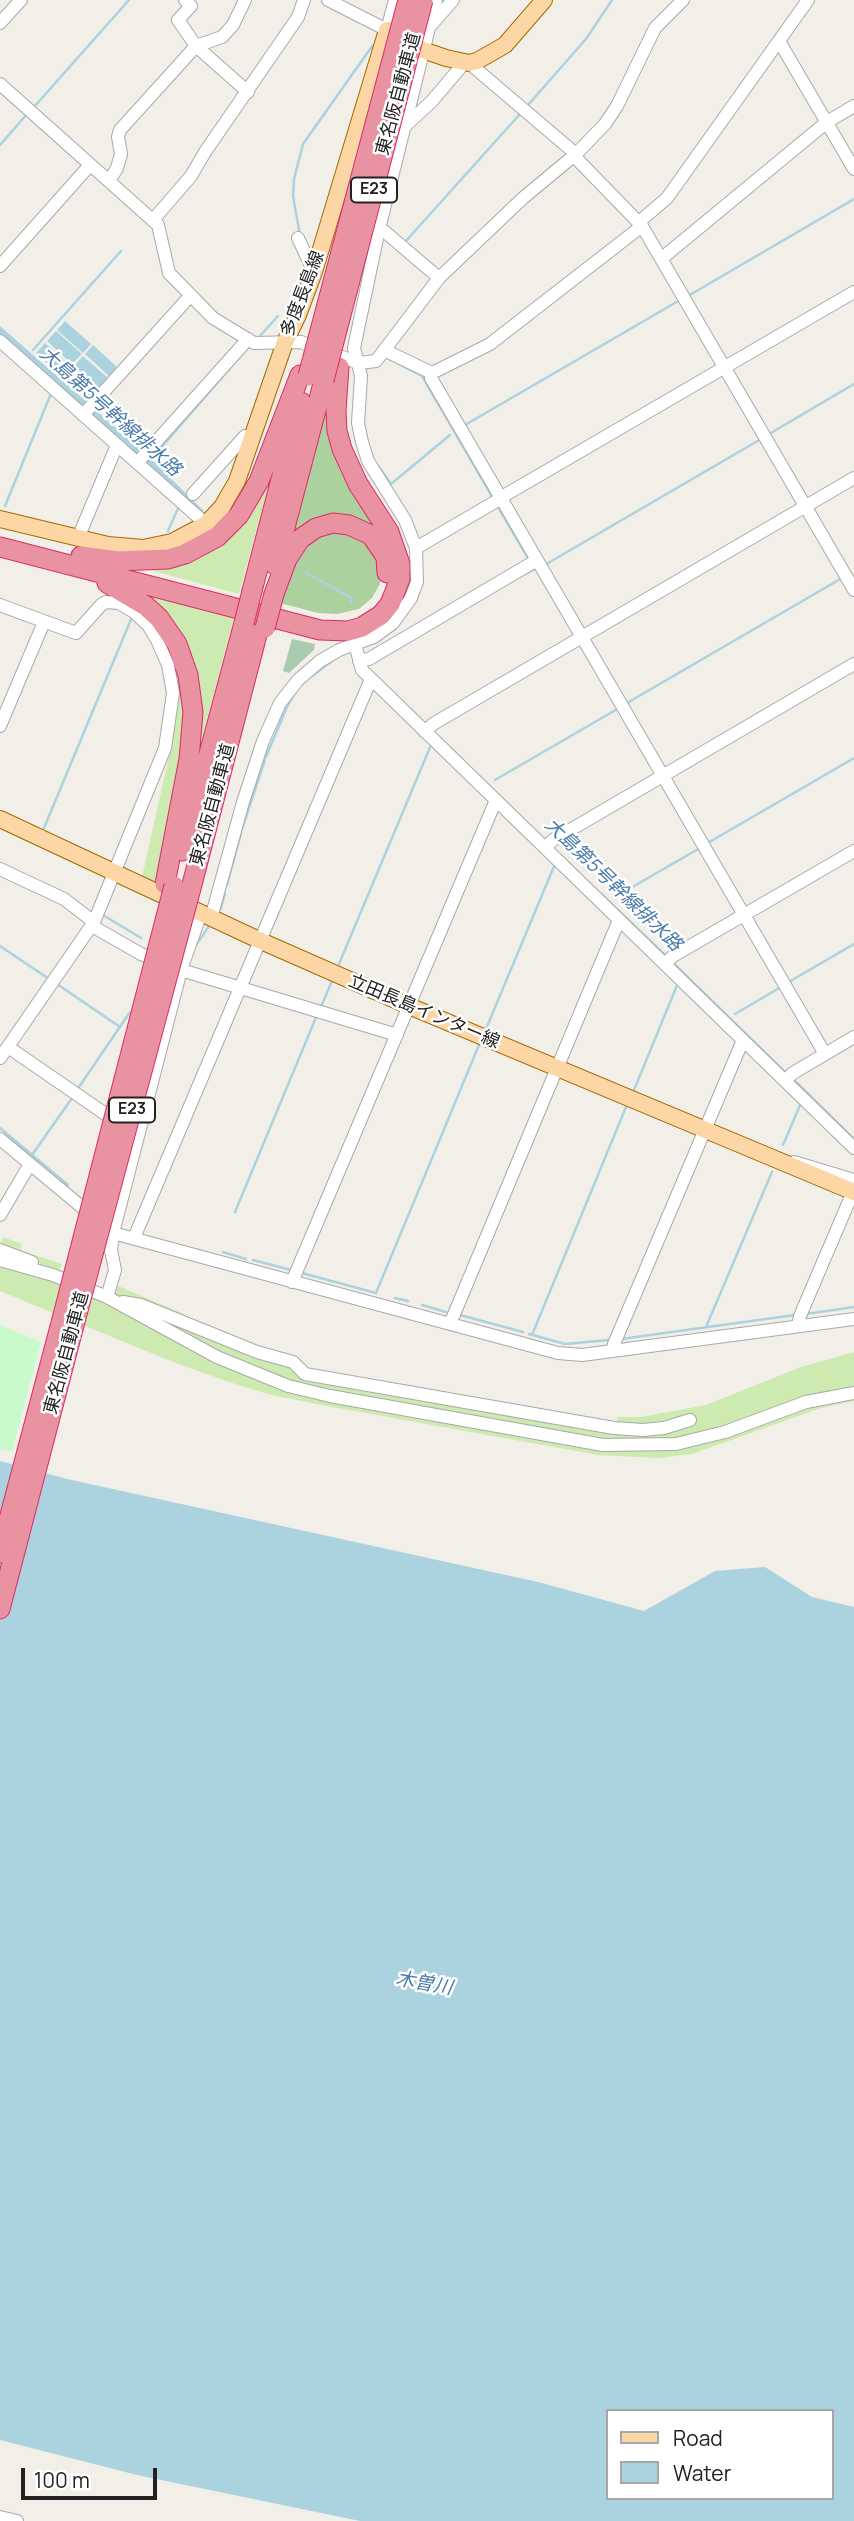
<!DOCTYPE html>
<html>
<head>
<meta charset="utf-8">
<style>
	body { margin:0 }
	#map { position:relative; width:854px; height:2521px; overflow:hidden; background:#f2efe9; font-family:Manrope,sans-serif }
	canvas { display:block }
	.legend { position:absolute; left:606px; top:2409px; width:228px; height:91px; box-sizing:border-box; background:#fff; border:2px solid #a7a7a7; margin:0; padding:9px 12px; list-style:none; font-size:21px; color:#222 }
	.legend li { display:flex; align-items:center; gap:14px; height:35px }
	.legend b { width:35px; border:2px solid #a7a7a7 }
	.scale { position:absolute; left:21px; top:2468px; width:136px; height:32px; box-sizing:border-box; border:4px solid #222; border-top:0; padding-left:9px; font-size:21px; line-height:24px; white-space:nowrap; color:#222; -webkit-text-stroke:5px #fff; paint-order:stroke }
</style>
</head>
<body>
<div id="map">
<canvas width="854" height="2521"></canvas>
<ul class="legend">
<li><b style="height:9px;background:#fcd6a4"></b>Road</li>
<li><b style="height:19px;background:#aad3df"></b>Water</li>
</ul>
<div class="scale">100 m</div>
</div>
<script>
const c = document.querySelector('canvas').getContext('2d');
c.lineJoin = 'round';
function paint(path, color) {
  c.fillStyle = color;
  c.fill(path, 'evenodd');
}
function poly(rows) {
  const path = new Path2D();
  for (const r of rows) {
    path.moveTo(r[0], r[1]);
    for (let i = 2; i < r.length; i += 2) path.lineTo(r[i], r[i + 1]);
  }
  return path;
}
function stroke(path, color, width, dash) {
  c.strokeStyle = color;
  c.lineWidth = width;
  c.lineCap = dash ? 'butt' : 'round';
  c.setLineDash(dash || []);
  c.stroke(path);
}
function write(font, color, halo, rows, align = 'center') {
  c.font = font + ' Manrope,"Noto Sans JP",sans-serif';
  c.lineWidth = 5;
  c.setLineDash([]);
  c.textBaseline = 'middle';
  c.strokeStyle = halo;
  c.fillStyle = color;
  for (const [text, x, y, turn = 0] of rows) {
    c.save();
    c.translate(x, y);
    c.rotate((+turn || 0) * Math.PI / 180);
    c.textAlign = isNaN(turn) ? turn : align;
    if (halo) c.strokeText(text, 0, 0);
    c.fillText(text, 0, 0);
    c.restore();
  }
}
const grass = poly([
	[267,477,270,480,239,594,146,569,177,562],
	[126,584,235,614,187,794,195,683],
	[164,641,170,644,185,697,181,751,175,794,154,884,142,877,170,752,177,694,171,653],
	[3,1237,22,1244,20,1250,62,1264,59,1272,0,1245],
	[0,1265,48,1278,110,1302,212,1361,282,1388,604,1451,673,1449,807,1407,854,1398,854,1401,818,1409,692,1454,660,1458,598,1455,316,1404,272,1395,229,1382,173,1362,0,1291],
	[116,1285,186,1315,184,1320,118,1297,114,1291],
	[136,1308,290,1365,616,1432,665,1425,618,1426,617,1417,641,1417,706,1405,801,1367,854,1352,854,1389,675,1440,618,1442,331,1391,290,1381,221,1353]
]);
const forest = poly([
	[326,405,384,533,356,518,289,543],
	[334,528,367,539,382,571,380,584,372,598,359,609,337,614,318,613,280,603,290,571,305,543]
]);
const cemetery = poly([
	[292,639,315,644,314,650,289,673,283,671]
]);
const park = poly([
	[0,1325,41,1342,12,1452,0,1449]
]);
const water = poly([
	[65,321,91,344,83,353,57,330],
	[0,326,148,456,246,345,249,348,152,460,204,511,201,514,0,335],
	[56,331,82,354,72,364,47,341],
	[45,343,71,366,62,376,36,353],
	[93,345,117,367,109,376,85,354],
	[83,356,108,378,99,388,74,366],
	[73,367,98,389,88,400,64,378],
	[0,1461,67,1479,538,1582,644,1611,715,1571,765,1567,812,1597,854,1607,854,2521,360,2521,137,2475,0,2440],
	[607,2411,831,2411,831,2498,607,2498]
]);
const stream = poly([
	[528,105,586,39,612,0],
	[34,107,129,0],
	[0,145,28,113],
	[300,235,293,196,294,179,303,144,373,45],
	[405,242,520,114],
	[688,296,854,199],
	[259,337,278,316],
	[33,350,121,251],
	[389,359,422,376,493,498],
	[465,425,680,300],
	[769,434,854,384],
	[379,467,391,484,450,435],
	[5,506,50,396],
	[498,507,528,558],
	[168,531,179,506],
	[543,566,761,439],
	[306,573,350,597,352,603],
	[520,577,534,569,533,567],
	[312,676,332,661],
	[627,703,842,578],
	[266,757,287,707,295,693],
	[495,780,619,708],
	[44,828,132,617,130,616],
	[242,829,265,760],
	[706,844,854,758],
	[227,885,241,833],
	[600,893,666,956],
	[615,897,700,848],
	[220,910,225,894],
	[103,915,141,938],
	[196,945,209,926],
	[0,946,49,979],
	[673,963,786,1073],
	[339,964,431,745],
	[787,983,854,944],
	[57,984,120,1027],
	[320,1009,332,981],
	[735,1014,781,987],
	[486,1029,555,864],
	[794,1080,854,1139],
	[77,1090,130,1012],
	[634,1090,678,983],
	[0,1128,68,1185],
	[783,1145,801,1103],
	[32,1155,72,1098],
	[235,1212,317,1015],
	[223,1252,246,1259],
	[253,1260,291,1270],
	[302,1273,376,1293],
	[376,1293,479,1045],
	[395,1298,408,1301],
	[422,1305,446,1312],
	[806,1314,854,1307],
	[460,1315,523,1332],
	[706,1327,772,1172],
	[529,1334,565,1344,609,1340],
	[532,1335,626,1107],
	[621,1339,795,1315]
]);
const minor = poly([
	[185,0,191,6,178,20,196,46,248,92],
	[328,0,387,30,395,0],
	[0,23,21,0],
	[432,24,453,0],
	[779,41,854,169],
	[469,63,576,154],
	[0,84,158,225,169,273,213,318,254,343,301,342,359,363,376,361,439,278,523,198,576,154,605,124,617,106,655,28,683,0],
	[403,128,432,101,465,62],
	[574,156,642,226,854,590],
	[109,181,117,168,121,154,118,137,120,130,196,46,222,37,233,25,245,0],
	[153,220,191,176,205,152,298,17,304,0],
	[639,222,667,198,808,0],
	[379,229,384,231,439,278],
	[298,238,314,272],
	[661,259,827,122,854,106],
	[0,266,90,165],
	[0,341,206,524],
	[384,350,432,373,490,344,642,226],
	[432,373,431,378,825,1054],
	[83,415,190,296],
	[137,463,248,339],
	[193,494,245,436,252,438],
	[500,498,854,292],
	[78,538,117,445],
	[416,548,500,499],
	[0,605,76,633,101,605,106,602,119,603,134,612,148,625,157,640,168,665,173,693,165,748,94,922,0,1058],
	[355,644,362,670,854,1148],
	[359,661,369,659,537,560],
	[0,726,44,622],
	[425,732,433,724,854,478],
	[545,848,553,840,854,664],
	[0,869,64,899,94,922],
	[211,918,243,802,263,741,280,703,298,680,320,661,339,650,374,637,393,623,411,598,417,582,416,548,405,520,368,461,362,442,358,423,361,376,354,348,379,229,436,0],
	[92,926,141,954,181,970,397,1035],
	[665,964,673,956,854,851],
	[8,1047,117,1122],
	[785,1081,793,1073,854,1037],
	[0,1139,113,1233,558,1353,582,1355,854,1319],
	[794,1162,854,1180],
	[0,1215,30,1164],
	[134,1238,371,679],
	[0,1250,32,1262],
	[0,1260,53,1275,107,1297,217,1357,288,1386,330,1396,603,1445,676,1444,725,1432,806,1402,854,1393],
	[292,1282,496,800],
	[107,1297,115,1270,111,1250,113,1233,181,970,201,913],
	[123,1302,141,1305,257,1352,293,1362,305,1374,614,1428,643,1430,664,1428,690,1420],
	[450,1324,619,920],
	[798,1326,800,1316,850,1199],
	[613,1351,614,1344,743,1040],
	[0,2517,17,2521]
]);
const major = poly([
	[0,519,108,545,143,548,172,542,206,524,222,507,237,481,285,342,298,315,314,272,387,30,423,50,446,58,469,63,477,61,505,45,544,0],
	[0,819,261,941,409,1006,854,1192]
]);
const highway = poly([
	[0,547,320,630,348,631,362,627,381,615,390,604,400,579,400,564,389,532,358,484,342,449,337,431,336,411,339,367],
	[81,556,117,561,168,559,185,554,217,537,239,515,259,481,300,375],
	[275,565,324,380],
	[107,583,146,606,159,618,177,644,188,675,193,712,189,759,165,884],
	[252,591,301,402],
	[274,594,287,559,300,539,316,528,333,523,349,525,371,535,386,557,387,573],
	[183,851,244,623],
	[190,892,259,627],
	[0,1553,61,1323],
	[0,1609,73,1329]
]);
const highwayBridge = poly([
	[308,376,408,0],
	[324,380,423,0],
	[244,623,252,591],
	[265,628,274,594],
	[61,1323,174,886],
	[73,1329,190,892]
]);
const shields = [
	[374,190,46],
	[132,1110,46]
];
const shieldNames = [
	["E23",374,190],
	["E23",132,1110]
];
const streetNames = [
	["東名阪自動車道",399,94,-75],
	["多度長島線",303,294,-69],
	["東名阪自動車道",213,805,-75],
	["立田長島インター線",424,1012,23],
	["東名阪自動車道",67,1353,-75]
];
const waterNames = [
	["大島第5号幹線排水路",110,412,42],
	["大島第5号幹線排水路",613,885,44],
	["木曽川",424,1984,10]
];
paint(grass, '#cdebb0');
paint(forest, '#add19e');
paint(cemetery, '#aacbaf');
paint(park, '#c8facc');
paint(water, '#aad3df');
stroke(stream, '#aad3df', 2.5);
stroke(minor, '#a9a9a9', 14);
stroke(major, '#a06b00', 18);
stroke(highway, '#dc2a67', 21);
stroke(minor, '#fff', 12);
stroke(major, '#fcd6a4', 16);
stroke(highway, '#e892a2', 19);
stroke(highwayBridge, '#dc2a67', 21, []);
stroke(highwayBridge, '#e892a2', 19);
for (const [x, y, w] of shields) {
  const box = new Path2D();
  box.roundRect(x - w / 2, y - 12.5, w, 25, 5);
  c.fillStyle = '#fff';
  c.fill(box);
  stroke(box, '#222', 2);
}
write('bold 16px', '#222', null, shieldNames);
write('18px', '#222', '#fff', streetNames);
write('italic 19px', '#4a7aab', '#fff', waterNames);
</script>
</body>
</html>
